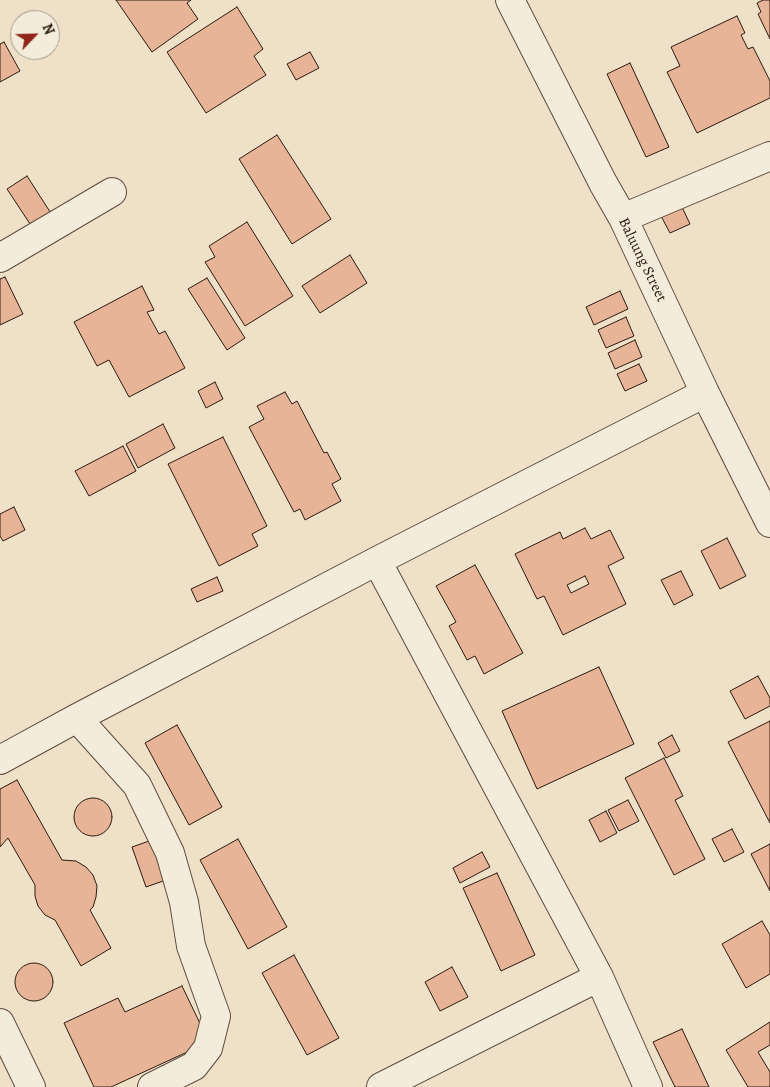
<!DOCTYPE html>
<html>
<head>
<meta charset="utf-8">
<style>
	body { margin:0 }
	#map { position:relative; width:770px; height:1087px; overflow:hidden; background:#eee1c8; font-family:Alegreya,serif }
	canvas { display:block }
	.north { position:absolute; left:10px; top:10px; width:50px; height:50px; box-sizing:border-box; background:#f4ecdb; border:1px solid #a4988a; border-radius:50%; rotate:66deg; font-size:14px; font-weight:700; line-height:20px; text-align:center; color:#2b1a10 }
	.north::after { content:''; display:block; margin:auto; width:18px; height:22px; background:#8f2418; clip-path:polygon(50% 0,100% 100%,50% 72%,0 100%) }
</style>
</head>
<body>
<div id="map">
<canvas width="770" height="1087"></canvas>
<div class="north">N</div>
</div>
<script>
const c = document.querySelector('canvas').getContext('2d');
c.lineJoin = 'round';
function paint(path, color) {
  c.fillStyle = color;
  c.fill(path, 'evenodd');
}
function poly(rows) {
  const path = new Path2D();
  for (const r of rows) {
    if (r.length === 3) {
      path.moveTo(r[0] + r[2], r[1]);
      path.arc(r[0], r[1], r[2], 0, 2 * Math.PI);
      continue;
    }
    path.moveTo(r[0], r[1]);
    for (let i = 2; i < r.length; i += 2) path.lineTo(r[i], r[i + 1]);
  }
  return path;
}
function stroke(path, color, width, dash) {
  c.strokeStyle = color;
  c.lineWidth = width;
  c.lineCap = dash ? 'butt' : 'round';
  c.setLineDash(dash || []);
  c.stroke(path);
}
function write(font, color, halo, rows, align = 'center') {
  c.font = font + ' Alegreya,serif';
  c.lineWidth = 4;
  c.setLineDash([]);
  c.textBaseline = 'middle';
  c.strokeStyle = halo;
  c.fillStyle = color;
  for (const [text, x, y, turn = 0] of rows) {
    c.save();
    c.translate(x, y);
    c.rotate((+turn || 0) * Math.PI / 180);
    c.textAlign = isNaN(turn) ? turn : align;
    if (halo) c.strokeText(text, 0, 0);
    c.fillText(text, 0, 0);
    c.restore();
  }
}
const building = poly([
	[116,0,191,0,187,3,198,19,152,52,116,0],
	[763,0,770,0,770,39,758,14,761,12,757,3,763,0],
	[237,7,263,49,254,56,266,75,206,113,167,52,237,7],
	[737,16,745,33,741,35,748,49,753,47,770,81,770,98,697,133,667,72,680,66,671,47,737,16],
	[4,42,20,71,0,82,0,44,4,42],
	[310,52,319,68,296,80,287,64,310,52],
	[630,63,669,147,646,157,607,74,630,63],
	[277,135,331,219,292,244,239,159,277,135],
	[27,176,54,218,34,230,7,189,27,176],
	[682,207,690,224,670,233,661,216,682,207],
	[247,222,293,296,245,326,205,262,215,257,209,246,247,222],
	[350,255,367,283,320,313,302,286,350,255],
	[5,277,23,314,0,325,0,279,5,277],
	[207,278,245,338,227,350,188,289,207,278],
	[142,286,154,310,147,312,159,334,165,331,185,368,129,397,109,360,97,366,74,322,142,286],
	[620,291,628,309,594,325,586,307,620,291],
	[626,317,634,336,606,348,598,330,626,317],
	[635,340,642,357,615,369,608,353,635,340],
	[639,364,647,381,625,391,617,374,639,364],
	[215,382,223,399,206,408,198,391,215,382],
	[285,392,292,404,297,401,324,453,327,452,341,479,332,484,341,501,305,520,300,509,294,512,249,427,264,419,257,406,285,392],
	[163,424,175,448,138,468,126,444,163,424],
	[223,437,267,526,252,534,258,546,219,566,168,464,223,437],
	[123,446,136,471,89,496,75,471,123,446],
	[14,507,25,530,3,541,0,536,0,514,14,507],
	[585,528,591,539,610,530,624,558,608,566,626,604,563,635,544,596,537,599,515,554,560,532,563,539,585,528],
	[585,576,589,584,571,593,567,585,585,576],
	[727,538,746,576,720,589,701,551,727,538],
	[475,565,523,653,484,674,475,656,467,660,449,626,456,622,436,586,475,565],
	[681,571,693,595,674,605,661,580,681,571],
	[217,577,223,591,197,602,191,589,217,577],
	[599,667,634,744,537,789,502,711,599,667],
	[758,676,770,698,770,706,745,719,730,691,758,676],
	[770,721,770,823,728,742,770,721],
	[177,725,222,807,189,825,145,743,177,725],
	[672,735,680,751,666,758,658,743,672,735],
	[664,758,683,796,675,800,705,859,674,875,625,778,664,758],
	[17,780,62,860,76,861,86,867,93,875,97,886,96,897,93,907,90,910,111,948,81,966,55,920,45,915,38,906,35,896,35,885,8,838,0,847,0,789,17,780],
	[93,817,19],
	[628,800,639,821,619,831,608,810,628,800],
	[606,811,617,833,600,842,589,820,606,811],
	[732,829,744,852,724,862,712,839,732,829],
	[238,839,287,927,248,949,200,860,238,839],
	[152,840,166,880,146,887,132,847,152,840],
	[770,844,770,891,751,854,770,844],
	[482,852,490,867,460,883,453,868,482,852],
	[497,873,535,955,501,971,463,888,497,873],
	[762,921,770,935,770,974,746,988,722,944,762,921],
	[294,955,339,1038,307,1055,262,973,294,955],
	[34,982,19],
	[452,967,468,997,440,1011,425,982,452,967],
	[182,986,209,1042,111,1087,94,1087,64,1023,118,998,125,1012,182,986],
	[770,1022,770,1045,758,1052,770,1072,770,1087,748,1087,726,1050,770,1022],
	[682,1029,709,1087,675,1087,653,1042,682,1029]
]);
const minor = poly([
	[510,0,603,183,623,218,705,393,770,523],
	[623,218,770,156],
	[0,258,112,192],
	[377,561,599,977,648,1087],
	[77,718,137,785,170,853,184,902,191,946,216,1016,208,1048,194,1066,152,1087],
	[0,760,77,718,377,561,705,393],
	[0,1023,31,1087],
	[381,1087,599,977]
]);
const streetNames = [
	["Baluung Street",642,260,64]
];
paint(building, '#e8b497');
stroke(building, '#2b1a10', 1);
stroke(minor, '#5c4c3e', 30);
stroke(minor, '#f4ecdb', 28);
write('15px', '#2b1a10', '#f4ecdb', streetNames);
</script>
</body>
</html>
